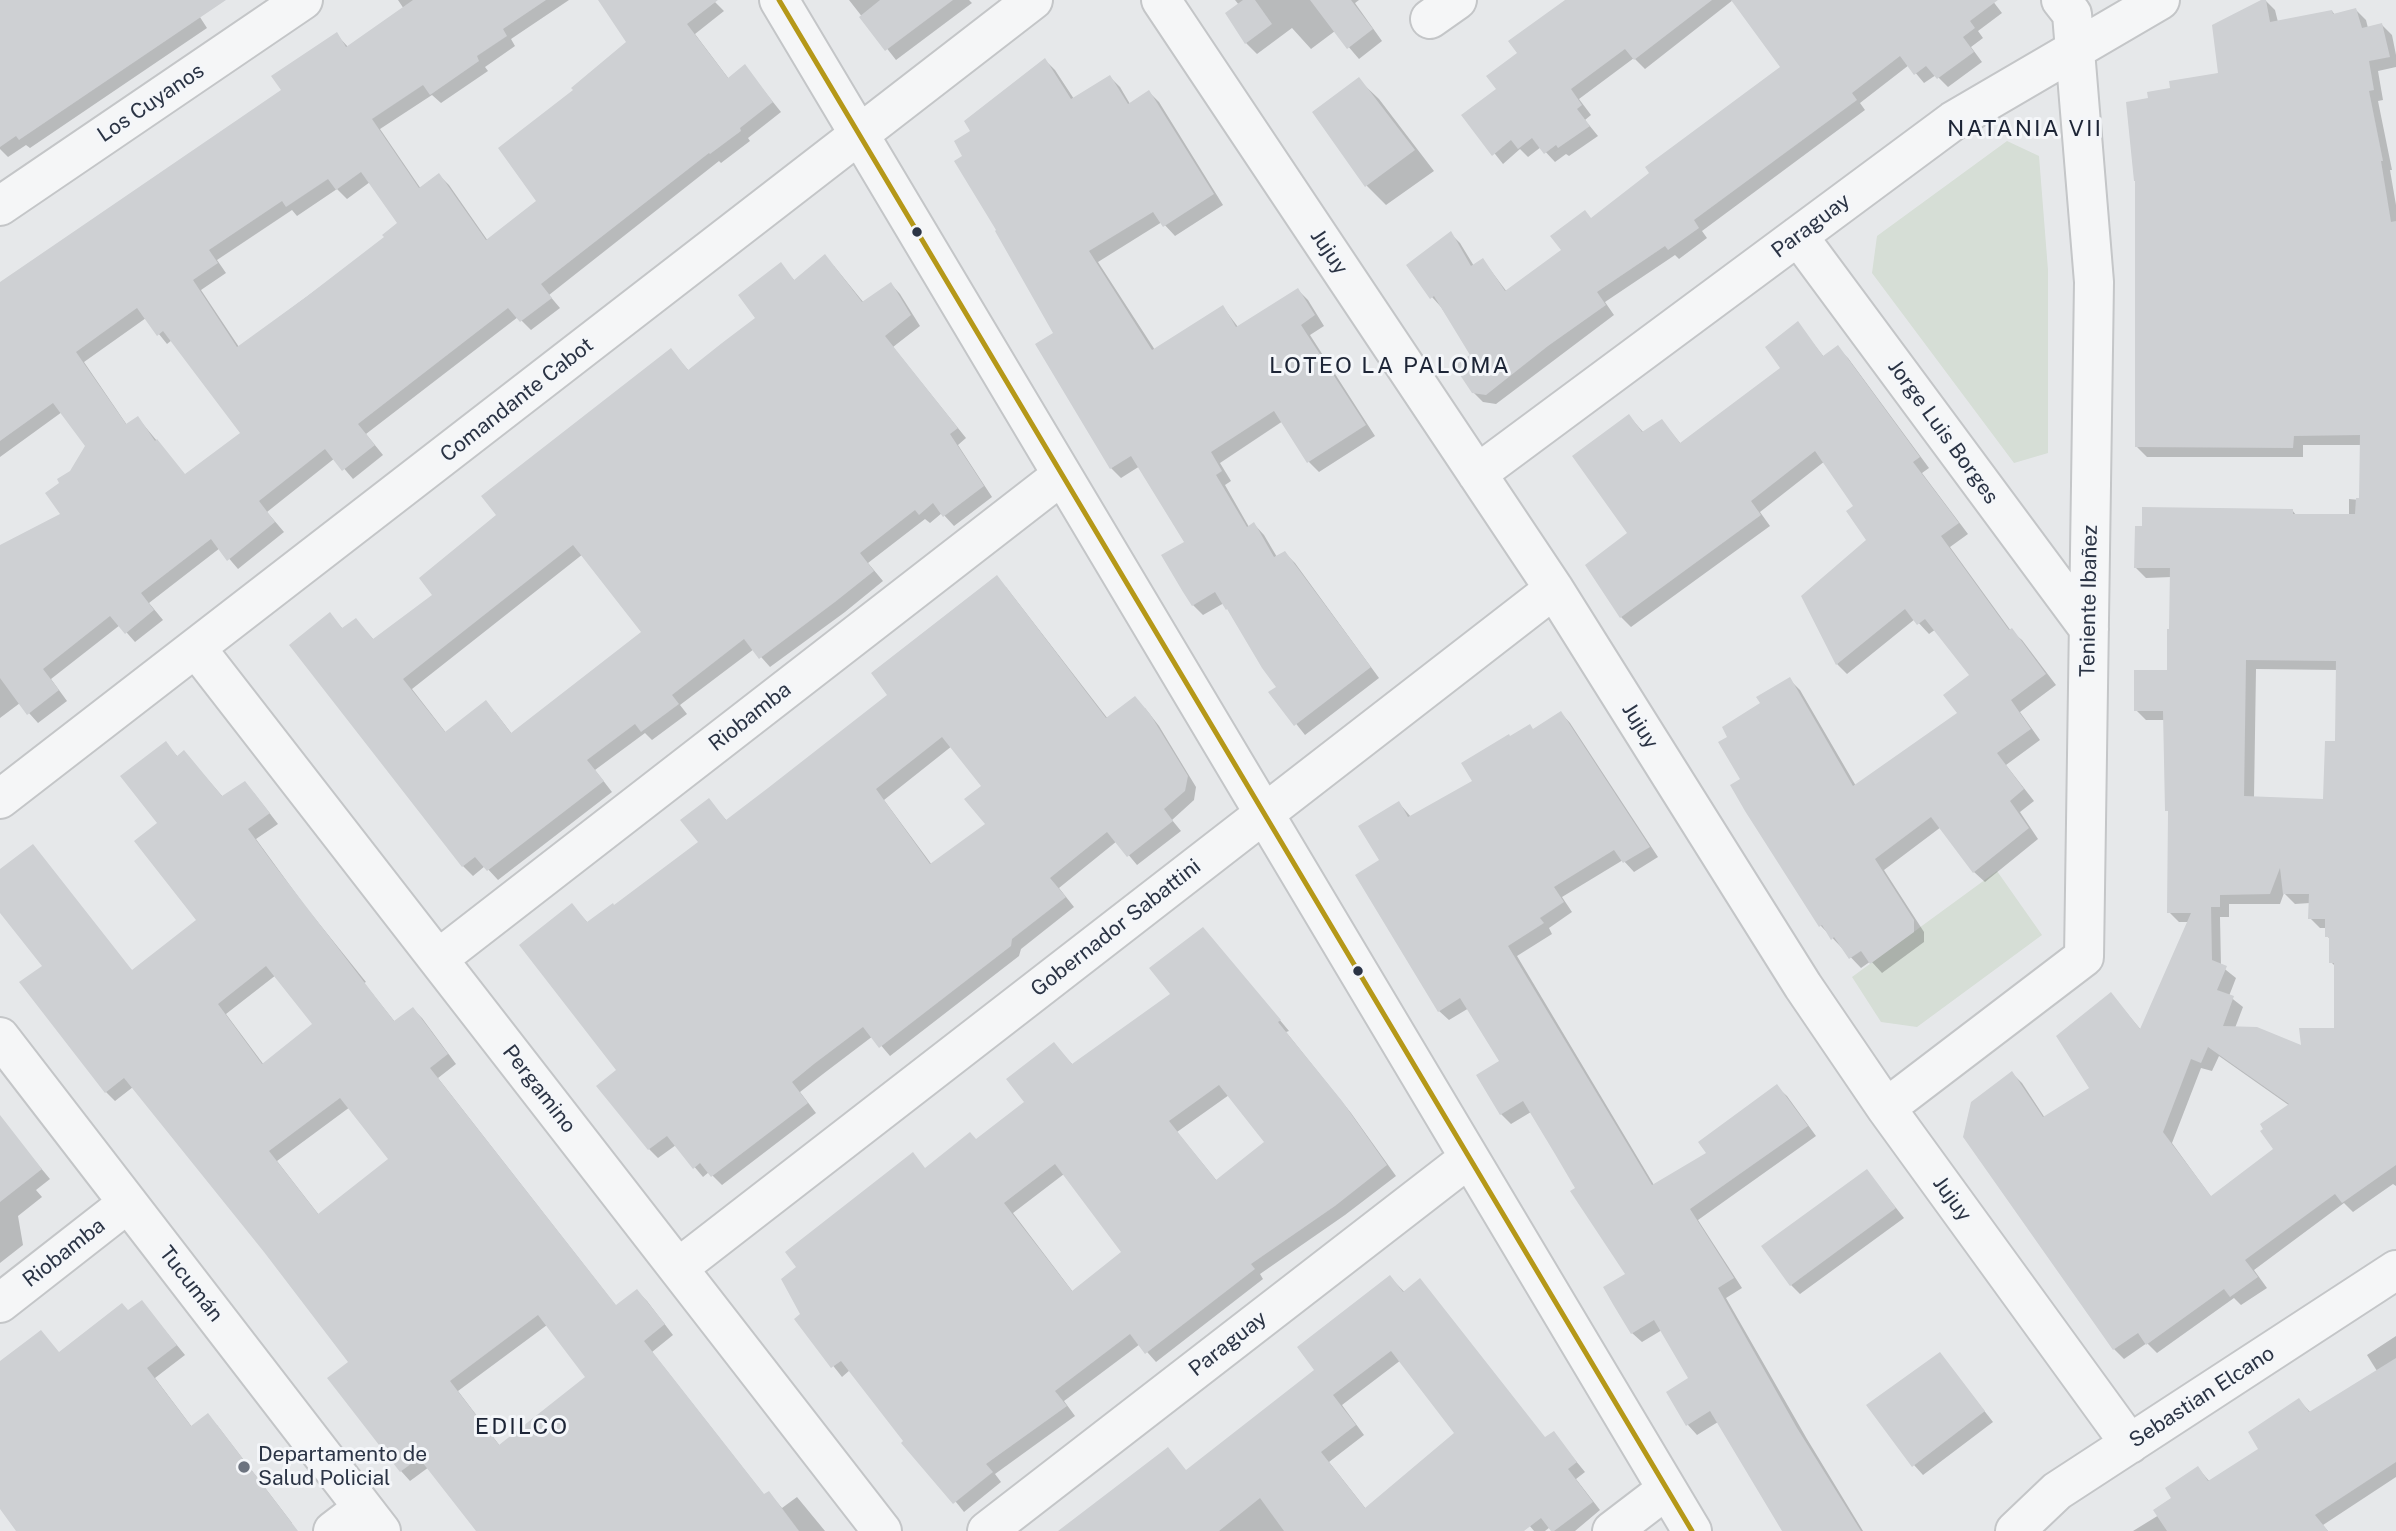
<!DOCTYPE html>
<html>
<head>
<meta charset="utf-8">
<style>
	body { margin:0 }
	canvas { display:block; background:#e6e8ea }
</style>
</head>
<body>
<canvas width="2396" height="1531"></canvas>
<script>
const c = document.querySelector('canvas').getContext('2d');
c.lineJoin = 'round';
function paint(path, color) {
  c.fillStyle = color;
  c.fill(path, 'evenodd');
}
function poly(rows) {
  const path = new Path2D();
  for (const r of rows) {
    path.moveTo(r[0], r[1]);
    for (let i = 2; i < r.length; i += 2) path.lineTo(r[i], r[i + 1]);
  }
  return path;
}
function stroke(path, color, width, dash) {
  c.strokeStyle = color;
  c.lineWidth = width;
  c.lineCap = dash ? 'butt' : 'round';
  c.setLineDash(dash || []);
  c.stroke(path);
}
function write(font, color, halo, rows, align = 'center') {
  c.font = font + ' "Public Sans",sans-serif';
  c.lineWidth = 6;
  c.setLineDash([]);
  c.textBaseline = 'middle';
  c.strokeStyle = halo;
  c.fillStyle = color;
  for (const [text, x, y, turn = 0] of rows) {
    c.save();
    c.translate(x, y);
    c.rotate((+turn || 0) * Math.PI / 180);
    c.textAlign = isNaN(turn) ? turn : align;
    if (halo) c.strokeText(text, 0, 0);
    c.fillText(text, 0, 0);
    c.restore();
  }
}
const green = poly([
	[2007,141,2039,156,2048,270,2048,453,2014,463,1872,273,1877,236],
	[1997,871,2042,935,1917,1027,1881,1022,1852,977]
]);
const shadow = poly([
	[0,0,219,0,198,14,207,28,30,148,26,145,8,157,0,149],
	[398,0,569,0,511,39,515,46,485,67,488,71,441,103,432,95,380,129,421,189,439,175,449,185,488,241,539,201,576,90,629,42,600,0,713,0,724,11,695,34,729,79,745,67,781,112,748,138,750,141,721,163,719,161,549,295,560,308,531,330,518,317,366,434,383,455,353,479,335,458,267,512,284,532,238,569,220,548,149,603,163,620,135,642,120,625,51,679,67,701,38,723,20,703,0,718,0,547,62,515,71,472,88,446,62,412,0,457,0,284,283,91,337,35,349,48,404,9],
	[370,182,399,224,386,238,239,347,201,290,226,273,217,260,292,210,297,216,337,189,347,199],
	[146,318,167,344,172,340,243,433,186,476,138,418,127,425,84,362],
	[849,0,969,0,972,3,896,60],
	[1235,0,1359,0,1355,3,1382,41,1359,59,1335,31,1311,49,1292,28,1257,54,1246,43,1239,5],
	[1568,0,1992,0,2002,13,1978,31,1983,38,1971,47,1982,62,1948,87,1936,75,1924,83,1909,65,1860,103,1865,110,1702,231,1707,238,1679,259,1675,255,1605,302,1614,315,1496,404,1483,402,1473,392,1473,355,1441,307,1432,297,1451,234,1460,243,1474,266,1483,260,1507,292,1564,250,1592,220,1783,67,1733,0,1645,69,1634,58,1579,99,1591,115,1585,120,1598,136,1569,156,1566,154,1555,162,1541,147,1528,157,1520,149,1503,164,1464,115,1499,90,1520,53],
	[2265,0,2275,10,2278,22,2332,11,2335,15,2356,10,2366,20,2368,28,2382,25,2392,35,2396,55,2396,67,2378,71,2383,100,2378,101,2392,170,2390,170,2396,205,2396,1186,2393,1184,2353,1212,2344,1203,2254,1270,2267,1288,2241,1305,2234,1298,2157,1353,2147,1343,2124,1359,2114,1349,2012,1073,2022,1083,2045,1118,2091,1089,2111,994,2141,1030,2189,922,2179,922,2169,912,2170,813,2167,810,2165,720,2146,720,2136,710,2168,671,2172,577,2146,578,2136,568,2143,528,2292,510,2297,516,2349,516,2349,499,2360,500,2362,445,2303,445,2303,457,2147,457,2137,447,2150,100,2220,74],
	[2256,669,2337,670,2336,743,2325,801,2254,798],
	[2284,893,2295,904,2310,903,2310,918,2320,928,2327,928,2327,936,2331,940,2331,962,2336,967,2336,1030,2304,1048,2235,1028,2243,1007,2229,996,2236,978,2221,966,2220,917,2229,917,2229,904,2280,904],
	[2219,1056,2290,1106,2275,1150,2212,1198,2172,1143,2201,1068,2212,1071],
	[1045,60,1055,70,1074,99,1110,77,1120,87,1130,104,1149,92,1159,102,1223,205,1175,236,1162,222,1098,262,1155,350,1223,307,1238,327,1298,290,1308,300,1324,326,1310,335,1375,436,1319,472,1309,462,1283,421,1220,463,1231,481,1225,485,1249,527,1254,524,1264,535,1277,557,1285,553,1295,563,1379,678,1305,735,1271,692,1278,687,1224,603,1203,615,1193,605,1186,543,1140,466,1121,478,1111,468,1056,334,965,156,973,132],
	[1359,80,1379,99,1434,171,1386,205,1367,186],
	[781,265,795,281,834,266,864,303,891,284,900,294,920,326,893,347,966,438,958,445,992,497,954,526,942,513,930,523,925,519,868,563,883,581,845,612,770,667,754,649,680,705,687,714,652,740,645,733,595,770,612,792,498,880,485,866,473,876,463,866,330,615,343,629,356,620,374,640,435,596,498,516,671,350,689,371,757,318],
	[583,554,643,633,512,734,495,712,447,734,412,689],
	[1798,324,1824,357,1838,348,1848,358,1929,468,1922,473,1968,534,1950,547,2011,631,2022,640,2056,685,2020,712,2040,740,2006,765,2034,801,2020,812,2038,839,1985,882,1974,872,1941,827,1884,870,1924,932,1924,942,1882,973,1871,961,1861,968,1821,926,1742,780,1730,737,1789,679,1800,690,1856,786,1960,714,1971,676,1936,629,1929,634,1915,619,1847,674,1837,664,1869,540,1856,506,1825,461,1760,512,1770,526,1631,627,1621,617,1630,533,1629,416,1644,433,1662,421,1681,444,1782,368],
	[1006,587,1108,719,1145,708,1159,726,1196,787,1194,800,1172,820,1181,831,1137,865,1117,841,1059,888,1074,907,1021,949,1019,956,890,1056,873,1036,823,1074,800,1092,816,1113,722,1185,709,1172,703,1177,676,1145,658,1158,649,1149,618,1070,572,905,588,923,614,907,700,843,709,800,727,821,890,695],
	[952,746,984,787,987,824,932,865,884,800],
	[1561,713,1570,723,1658,857,1634,872,1623,860,1562,897,1572,912,1549,928,1552,934,1517,956,1654,1185,1708,1153,1777,1087,1787,1096,1816,1136,1698,1220,1742,1288,1726,1298,1807,1439,1863,1531,1784,1531,1718,1422,1697,1435,1688,1425,1669,1393,1690,1379,1662,1330,1642,1342,1632,1333,1627,1274,1531,1112,1511,1124,1501,1114,1502,1061,1469,1008,1449,1020,1439,1011,1381,861,1399,803,1411,817,1474,782,1534,731],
	[166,743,178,757,184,752,223,797,254,793,278,824,256,839,305,906,366,982,364,983,395,1022,413,1009,422,1018,456,1064,438,1078,617,1307,637,1291,647,1301,673,1335,652,1352,765,1496,769,1493,782,1508,797,1497,825,1531,478,1531,429,1467,410,1481,401,1471,350,1362,265,1251,133,1087,115,1101,106,1092,45,967,0,910,0,871,133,971,198,921,159,823],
	[276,975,314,1024,264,1065,226,1014],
	[350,1107,390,1159,319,1215,277,1161],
	[547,1325,587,1377,500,1446,458,1391],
	[1212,939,1289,1031,1286,1032,1351,1113,1396,1176,1345,1215,1260,1274,1263,1279,1156,1362,1140,1344,1064,1401,1075,1416,995,1474,1001,1482,964,1512,850,1370,842,1377,797,1320,912,1154,926,1170,976,1141,1027,1102,1054,1044,1073,1065,1173,995],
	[1229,1095,1266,1143,1217,1181,1177,1132],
	[1064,1174,1124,1253,1073,1292,1013,1213],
	[6,1126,50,1179,36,1190,42,1197,18,1216,23,1245,0,1263,0,1130],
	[1867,1171,1904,1218,1800,1294,1791,1285],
	[1390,1277,1546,1439,1553,1433,1585,1472,1576,1479,1600,1510,1575,1531,1554,1531,1550,1527,1545,1531,1534,1531,1524,1519,1508,1531,1061,1531,1187,1471,1317,1371],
	[1401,1360,1457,1434,1366,1509,1329,1462,1364,1435,1342,1405],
	[142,1302,185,1355,155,1378,192,1427,217,1425,292,1523,291,1531,18,1531,0,1506,0,1397,60,1353,129,1312],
	[2396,1336,2396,1477,2323,1525,2328,1531,2133,1531,2159,1515,2198,1468,2210,1482,2260,1449,2299,1400,2311,1413,2377,1371,2367,1355],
	[1940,1354,1993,1422,1923,1475,1914,1465]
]);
const building = poly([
	[0,0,226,0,19,140,16,136,0,147],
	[413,0,546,0,503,29,507,36,477,56,479,61,430,95,423,85,372,119,419,188,439,173,486,240,536,201,498,148,573,90,571,88,626,42,598,0,718,0,687,24,728,78,745,64,773,102,740,128,741,131,710,154,709,153,541,284,552,298,520,322,508,308,358,424,375,445,342,471,325,449,259,501,275,522,227,561,211,539,141,593,154,610,125,634,110,616,43,669,59,690,27,715,0,678,0,545,60,514,45,493,59,483,57,479,70,471,85,446,53,403,0,441,0,282,281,90,271,76,337,32,346,47],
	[361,172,397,223,382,235,384,237,306,297,237,347,193,280,218,263,209,250,282,201,286,207,328,179,336,190],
	[137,308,157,336,163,331,240,433,185,474,157,439,155,441,138,416,126,424,76,352],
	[880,0,953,0,885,51,859,17],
	[1243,0,1255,0,1272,24,1245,44,1225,13],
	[1310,0,1351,0,1373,29,1347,49],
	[1565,0,1712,0,1634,60,1625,49,1571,89,1582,105,1577,109,1590,126,1558,148,1556,145,1544,154,1532,138,1518,149,1511,140,1492,156,1461,115,1496,89,1486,76,1517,53,1508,41],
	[1731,0,1998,0,1970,21,1975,28,1963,37,1974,52,1937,79,1926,66,1914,75,1900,56,1852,93,1857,100,1694,220,1699,228,1668,250,1665,246,1597,292,1606,305,1548,346,1486,395,1472,393,1454,366,1470,355,1434,296,1430,299,1406,265,1451,231,1471,266,1483,258,1505,291,1561,250,1550,236,1585,210,1591,218,1649,173,1645,167,1780,67],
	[2261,0,2266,0,2270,22,2332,10,2333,14,2356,8,2362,28,2382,23,2390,57,2369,61,2374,90,2369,91,2383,161,2381,161,2391,222,2396,221,2396,1165,2342,1203,2335,1194,2245,1260,2258,1277,2230,1297,2224,1289,2146,1345,2138,1333,2113,1350,1963,1137,1971,1102,2012,1071,2043,1117,2089,1088,2056,1036,2111,992,2140,1029,2191,913,2167,913,2168,811,2165,811,2163,711,2134,711,2134,670,2167,670,2167,629,2169,629,2170,568,2134,568,2135,526,2142,526,2142,507,2293,509,2293,514,2355,514,2356,498,2359,498,2360,435,2294,436,2293,448,2135,447,2135,181,2134,181,2126,102,2148,98,2147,92,2170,88,2169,81,2218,73,2212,25],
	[2246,660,2336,661,2335,741,2325,741,2323,799,2244,796],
	[2280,868,2283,894,2309,894,2308,919,2325,919,2325,937,2329,937,2329,963,2334,963,2334,1028,2299,1028,2301,1045,2257,1027,2223,1026,2234,996,2217,990,2227,966,2212,960,2211,907,2220,907,2220,895,2270,894],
	[2208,1047,2289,1104,2260,1124,2263,1129,2260,1131,2273,1149,2211,1196,2163,1132,2191,1059,2201,1063],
	[1045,58,1071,99,1110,75,1128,104,1149,90,1214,194,1163,227,1153,212,1089,251,1152,350,1223,305,1236,327,1298,288,1315,315,1301,325,1366,425,1307,463,1274,411,1211,452,1222,471,1216,475,1247,527,1254,522,1274,557,1285,551,1371,667,1294,726,1268,692,1276,687,1262,668,1227,609,1226,610,1215,592,1192,606,1183,592,1161,555,1184,542,1131,456,1110,469,1035,344,1053,333,995,231,996,230,954,161,962,156,954,141,970,131,964,121],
	[1359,77,1415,150,1365,187,1312,112],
	[825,254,862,302,891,282,911,315,885,336,958,428,950,434,984,486,943,517,933,503,919,515,915,510,860,553,874,571,835,602,759,659,744,639,672,695,679,704,641,732,635,724,587,760,604,781,487,871,475,857,462,867,289,645,330,612,342,628,356,618,373,639,432,595,419,578,496,515,481,496,671,348,688,370,722,343,755,318,738,295,781,262,794,280],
	[573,545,641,632,511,733,486,700,445,732,403,679],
	[1798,321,1823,356,1838,345,1920,457,1913,462,1959,523,1941,536,2009,630,2012,628,2046,674,2011,700,2031,729,1997,753,2024,789,2010,801,2029,828,1973,873,1931,817,1875,859,1914,920,1914,932,1870,964,1861,951,1849,959,1834,937,1831,940,1822,925,1819,927,1745,811,1730,785,1740,779,1718,742,1727,737,1722,727,1760,703,1756,697,1790,677,1853,786,1957,713,1943,695,1969,675,1925,619,1917,625,1905,609,1836,665,1801,596,1866,540,1846,511,1853,506,1815,451,1751,501,1761,515,1620,618,1585,565,1627,533,1572,456,1629,414,1642,432,1662,419,1680,443,1780,368,1765,347],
	[997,575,1106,718,1135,696,1150,714,1188,776,1185,791,1164,809,1173,821,1127,857,1107,832,1050,878,1066,897,1012,939,1011,946,879,1048,863,1027,814,1064,792,1082,808,1103,711,1177,700,1163,693,1169,667,1136,648,1150,596,1086,616,1070,519,945,572,903,587,922,613,903,614,905,698,842,680,820,709,798,726,820,768,788,887,695,871,673],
	[942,737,981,786,964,799,985,824,930,864,876,789],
	[1561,711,1650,847,1623,863,1614,850,1554,887,1564,902,1540,918,1544,923,1508,946,1652,1185,1706,1153,1698,1142,1777,1084,1808,1126,1690,1209,1734,1278,1718,1288,1797,1428,1861,1531,1782,1531,1710,1411,1686,1426,1666,1392,1688,1378,1654,1320,1631,1334,1614,1306,1603,1287,1625,1274,1570,1191,1575,1188,1555,1154,1523,1101,1500,1115,1476,1075,1499,1061,1460,998,1438,1012,1355,875,1379,860,1358,826,1399,801,1408,817,1472,781,1461,763,1509,734,1510,736,1530,724,1533,729],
	[166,741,177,756,184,750,222,796,245,781,270,813,248,829,272,862,394,1021,413,1007,448,1054,430,1068,616,1305,637,1289,665,1324,644,1341,764,1494,769,1491,799,1531,476,1531,419,1458,400,1472,327,1378,348,1362,264,1252,124,1078,105,1093,19,982,42,966,0,913,0,869,33,844,132,970,196,920,134,841,157,823,120,776],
	[266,966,312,1024,262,1064,218,1004],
	[340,1098,388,1159,318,1214,269,1151],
	[538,1315,585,1377,499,1445,450,1381],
	[1203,927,1281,1020,1278,1022,1342,1101,1387,1165,1335,1206,1251,1264,1255,1269,1145,1354,1130,1334,1055,1391,1067,1406,986,1464,993,1472,953,1504,901,1443,903,1441,841,1361,831,1368,794,1319,800,1314,781,1279,796,1267,785,1252,913,1152,925,1168,970,1132,976,1139,1024,1102,1006,1079,1054,1042,1072,1064,1170,994,1149,968],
	[1219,1085,1264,1142,1216,1180,1169,1121],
	[1055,1164,1121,1252,1072,1291,1004,1203],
	[0,1115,42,1169,0,1202],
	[1867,1169,1896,1208,1790,1286,1761,1246],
	[1390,1275,1403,1292,1420,1278,1545,1437,1554,1431,1577,1462,1568,1469,1593,1502,1554,1531,1551,1531,1541,1518,1524,1531,1284,1531,1260,1498,1219,1531,1058,1531,1168,1447,1186,1470,1314,1370,1297,1347],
	[1391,1351,1454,1433,1365,1508,1321,1452,1356,1425,1333,1395],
	[142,1300,177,1345,147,1368,191,1426,208,1413,298,1531,16,1531,0,1509,0,1361,41,1330,59,1352,122,1303,128,1310],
	[1940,1352,1985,1411,1912,1467,1866,1405],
	[2396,1358,2396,1462,2315,1515,2328,1531,2167,1531,2153,1510,2171,1498,2165,1488,2198,1466,2208,1481,2258,1449,2248,1432,2299,1398,2309,1412]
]);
const minor = poly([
	[779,0,1692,1531],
	[1161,0,1554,589,1803,986,1886,1108,2130,1444],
	[1430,19,1457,0],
	[0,206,303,0],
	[1798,236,2089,629],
	[1477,474,1953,121,2160,0],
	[196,648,882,1531],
	[0,799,1033,0],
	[438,959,1062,475],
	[0,1037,381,1531],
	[1886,1108,2084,957,2094,282,2072,14,2061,0],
	[678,1268,1554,589],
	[0,1303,128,1203],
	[333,1531,363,1508],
	[987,1531,1469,1158],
	[1612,1531,1667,1489],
	[2015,1531,2057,1491,2396,1270]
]);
const bus1 = poly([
	[779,0,1692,1531]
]);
const markers = [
	[917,232,6,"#2b3445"],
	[1358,971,6,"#2b3445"],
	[244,1467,7,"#6c737f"]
];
const streetNames = [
	["Los Cuyanos",151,103,-34],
	["Paraguay",1811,226,-37],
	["Jujuy",1329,252,56],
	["Comandante Cabot",517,400,-38],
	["Jorge Luis Borges",1943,432,54],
	["Teniente Ibañez",2089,601,-89],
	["Riobamba",750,717,-38],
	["Jujuy",1640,726,58],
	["Gobernador Sabattini",1116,928,-38],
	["Pergamino",539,1089,52],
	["Jujuy",1952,1199,54],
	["Riobamba",64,1253,-38],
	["Tucumán",191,1284,52],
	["Paraguay",1228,1344,-38],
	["Sebastian Elcano",2202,1397,-33]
];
const poiNames = [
	["Departamento de",258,1455],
	["Salud Policial",258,1479]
];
const neighbourhoodNames = [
	["NATANIA VII",2025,129],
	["LOTEO LA PALOMA",1390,366],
	["EDILCO",522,1427]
];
paint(green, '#d6ded6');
paint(shadow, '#0003');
paint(building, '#ced0d3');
stroke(minor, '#c4c6c8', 42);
stroke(minor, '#f5f6f7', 38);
stroke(bus1, '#b59818', 5);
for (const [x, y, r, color] of markers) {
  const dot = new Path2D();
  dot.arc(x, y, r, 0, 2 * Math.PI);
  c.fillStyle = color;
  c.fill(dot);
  stroke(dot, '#f4f6f9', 2.5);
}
write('21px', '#2b3445', '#f4f6f9', streetNames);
write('21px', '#2b3445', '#f4f6f9', poiNames, 'left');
c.letterSpacing = '2px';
write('23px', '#1d2536', '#f4f6f9', neighbourhoodNames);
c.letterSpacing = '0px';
</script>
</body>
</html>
